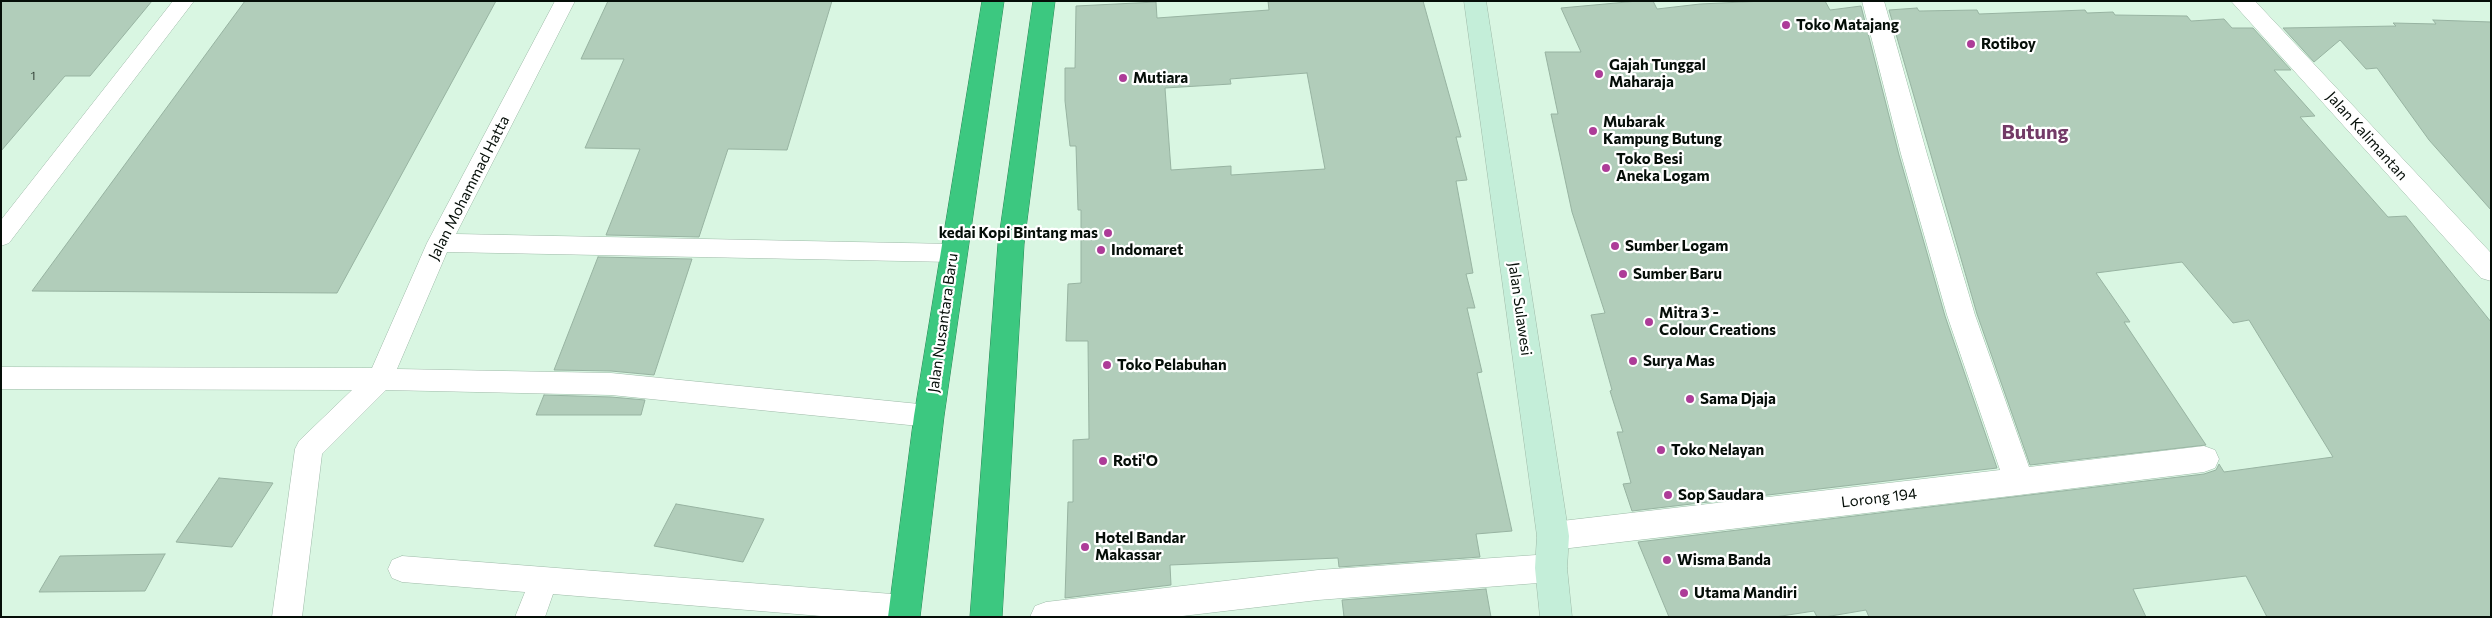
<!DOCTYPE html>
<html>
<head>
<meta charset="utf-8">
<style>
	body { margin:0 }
	#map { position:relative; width:2492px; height:618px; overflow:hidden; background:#d9f6e2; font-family:Commissioner,sans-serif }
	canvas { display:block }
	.frame { position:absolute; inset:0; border:2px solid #050e08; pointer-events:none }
</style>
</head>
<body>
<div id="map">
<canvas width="2492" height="618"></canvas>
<div class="frame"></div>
</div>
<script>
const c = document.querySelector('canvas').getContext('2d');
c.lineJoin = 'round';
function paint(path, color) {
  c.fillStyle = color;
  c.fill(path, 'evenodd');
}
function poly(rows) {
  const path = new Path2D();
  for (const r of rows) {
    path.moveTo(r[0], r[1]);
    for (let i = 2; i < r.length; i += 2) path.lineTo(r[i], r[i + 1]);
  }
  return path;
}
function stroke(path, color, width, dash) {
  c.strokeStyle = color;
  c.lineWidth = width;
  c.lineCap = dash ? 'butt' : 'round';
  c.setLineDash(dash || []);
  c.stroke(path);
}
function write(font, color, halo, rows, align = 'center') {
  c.font = font + ' Commissioner,sans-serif';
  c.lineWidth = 4.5;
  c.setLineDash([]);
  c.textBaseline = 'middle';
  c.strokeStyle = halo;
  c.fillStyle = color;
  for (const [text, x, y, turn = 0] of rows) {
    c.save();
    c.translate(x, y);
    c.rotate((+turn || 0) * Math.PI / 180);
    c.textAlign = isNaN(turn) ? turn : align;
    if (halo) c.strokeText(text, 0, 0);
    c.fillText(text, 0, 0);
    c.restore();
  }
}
const building = poly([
	[1,1,152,1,90,76,65,76,1,151,1,1],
	[245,1,496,1,337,293,32,291,245,1],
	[608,1,832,1,787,150,728,149,699,237,606,235,640,149,585,148,624,59,581,59,608,1],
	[1268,1,1423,1,1461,137,1456,137,1467,180,1456,181,1473,273,1466,274,1475,308,1467,308,1482,372,1477,373,1512,531,1476,534,1480,557,1339,567,1338,558,1170,565,1171,585,1065,598,1068,502,1073,502,1073,440,1089,439,1088,341,1066,341,1068,284,1081,283,1081,210,1078,210,1076,146,1070,146,1065,101,1065,68,1075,68,1076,6,1156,2,1157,18,1269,10,1268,1],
	[1307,73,1325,169,1231,175,1231,166,1171,170,1165,88,1231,84,1230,79,1307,73],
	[1638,1,1653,1,1657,9,1700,4,1764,1,1825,1,1830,10,1861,6,1899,155,1945,316,1997,468,1632,511,1623,484,1631,483,1617,432,1623,432,1610,391,1612,390,1591,315,1605,313,1572,212,1551,114,1558,114,1545,52,1581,52,1561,8,1638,1],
	[1917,8,1919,11,1977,10,1979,14,2085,10,2087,13,2113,12,2115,15,2187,16,2191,21,2224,19,2232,28,2253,28,2291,70,2274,70,2315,116,2300,117,2388,217,2406,216,2491,322,2491,617,2267,617,2246,576,2133,589,2146,617,1869,617,1866,610,1825,617,1817,617,1814,611,1775,617,1669,617,1638,542,2204,474,2216,470,2219,464,2224,472,2333,457,2249,320,2233,323,2182,262,2096,273,2130,322,2124,322,2206,445,2030,465,1977,314,1889,10,1917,8],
	[2433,20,2491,22,2491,210,2429,140,2377,68,2366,69,2340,40,2314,62,2283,28,2396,26,2393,23,2436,24,2433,20],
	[598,257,692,259,654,375,611,371,554,370,598,257],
	[544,395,611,397,645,400,641,415,536,415,544,395],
	[219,478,273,483,232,547,176,542,219,478],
	[676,504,764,519,743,562,654,546,676,504],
	[165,554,145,591,39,592,60,556,165,554],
	[1486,589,1491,617,1344,617,1342,600,1486,589]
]);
const lane = poly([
	[173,1,194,1,9,243,1,246,1,220,173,1],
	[555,1,575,1,456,234,953,244,962,246,965,253,962,260,953,262,447,252,397,369,611,373,929,405,938,408,942,416,938,424,929,427,611,395,386,390,322,454,302,617,272,617,295,449,299,441,352,390,1,389,1,367,372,368,427,243,555,1],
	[402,556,905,595,915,599,920,609,916,617,833,617,553,594,545,617,515,617,525,592,402,582,392,578,388,569,392,560,402,556]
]);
const street = poly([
	[1862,1,1884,1,1927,154,1975,315,2029,467,2204,446,2215,450,2219,459,2215,468,2204,472,2019,495,1553,550,1542,546,1537,536,1542,526,1553,522,2000,470,1947,315,1901,154,1862,1],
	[2231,1,2255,1,2491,253,2491,281,2481,278,2231,1],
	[1551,554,1562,558,1567,568,1562,578,1551,582,1318,600,1174,617,1030,617,1035,606,1046,602,1318,570,1551,554]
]);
const secondary = poly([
	[1464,1,1486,1,1569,536,1567,568,1572,617,1540,617,1535,568,1537,536,1464,1]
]);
const highway = poly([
	[982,1,1004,1,944,416,920,617,888,617,914,416,982,1],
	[1033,1,1055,1,1024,244,1002,617,970,617,998,244,1033,1]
]);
const markers = [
	[1786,25,5,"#ad3c98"],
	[1971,44,5,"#ad3c98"],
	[1599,74,5,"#ad3c98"],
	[1123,78,5,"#ad3c98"],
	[1593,131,5,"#ad3c98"],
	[1606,168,5,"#ad3c98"],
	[1108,233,5,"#ad3c98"],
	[1615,246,5,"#ad3c98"],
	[1101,250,5,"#ad3c98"],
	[1623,274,5,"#ad3c98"],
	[1649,322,5,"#ad3c98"],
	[1633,361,5,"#ad3c98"],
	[1107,365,5,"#ad3c98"],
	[1690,399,5,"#ad3c98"],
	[1661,450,5,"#ad3c98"],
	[1103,461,5,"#ad3c98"],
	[1668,495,5,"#ad3c98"],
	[1085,547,5,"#ad3c98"],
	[1667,560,5,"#ad3c98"],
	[1684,593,5,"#ad3c98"]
];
const numberNames = [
	["1",33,76]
];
const poiNames = [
	["Toko Matajang",1796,25],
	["Rotiboy",1981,44],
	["Gajah Tunggal",1609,65],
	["Maharaja",1609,82],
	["Mutiara",1133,78],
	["Mubarak",1603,122],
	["Kampung Butung",1603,139],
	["Toko Besi",1616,159],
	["Aneka Logam",1616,176],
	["kedai Kopi Bintang mas",1098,233,"right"],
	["Sumber Logam",1625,246],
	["Indomaret",1111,250],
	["Sumber Baru",1633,274],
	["Mitra 3 -",1659,313],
	["Colour Creations",1659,330],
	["Surya Mas",1643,361],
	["Toko Pelabuhan",1117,365],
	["Sama Djaja",1700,399],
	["Toko Nelayan",1671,450],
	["Roti'O",1113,461],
	["Sop Saudara",1678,495],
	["Hotel Bandar",1095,538],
	["Makassar",1095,555],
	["Wisma Banda",1677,560],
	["Utama Mandiri",1694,593]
];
const streetNames = [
	["Jalan Kalimantan",2367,136,48],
	["Jalan Mohammad Hatta",469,188,-63],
	["Jalan Sulawesi",1520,309,82],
	["Jalan Nusantara Baru",943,323,-82],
	["Lorong 194",1879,498,-7]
];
const districtNames = [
	["Butung",2035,132]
];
paint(building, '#b1cdba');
stroke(building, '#97b3a1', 1);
stroke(lane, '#9ebaa8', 1);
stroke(street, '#9ebaa8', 1);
stroke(secondary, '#9ebaa8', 1);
stroke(highway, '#298756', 1);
paint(lane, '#fff');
paint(street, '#fff');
paint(secondary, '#c4eed9');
paint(highway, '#3cc880');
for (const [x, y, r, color] of markers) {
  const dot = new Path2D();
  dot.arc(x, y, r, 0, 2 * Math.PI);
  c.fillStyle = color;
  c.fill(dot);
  stroke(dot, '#fff', 2);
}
write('12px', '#303e34', null, numberNames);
write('bold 15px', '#050e08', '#fff', poiNames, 'left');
write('15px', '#050e08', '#fff', streetNames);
write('bold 20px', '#733a67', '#fff', districtNames);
</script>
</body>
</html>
